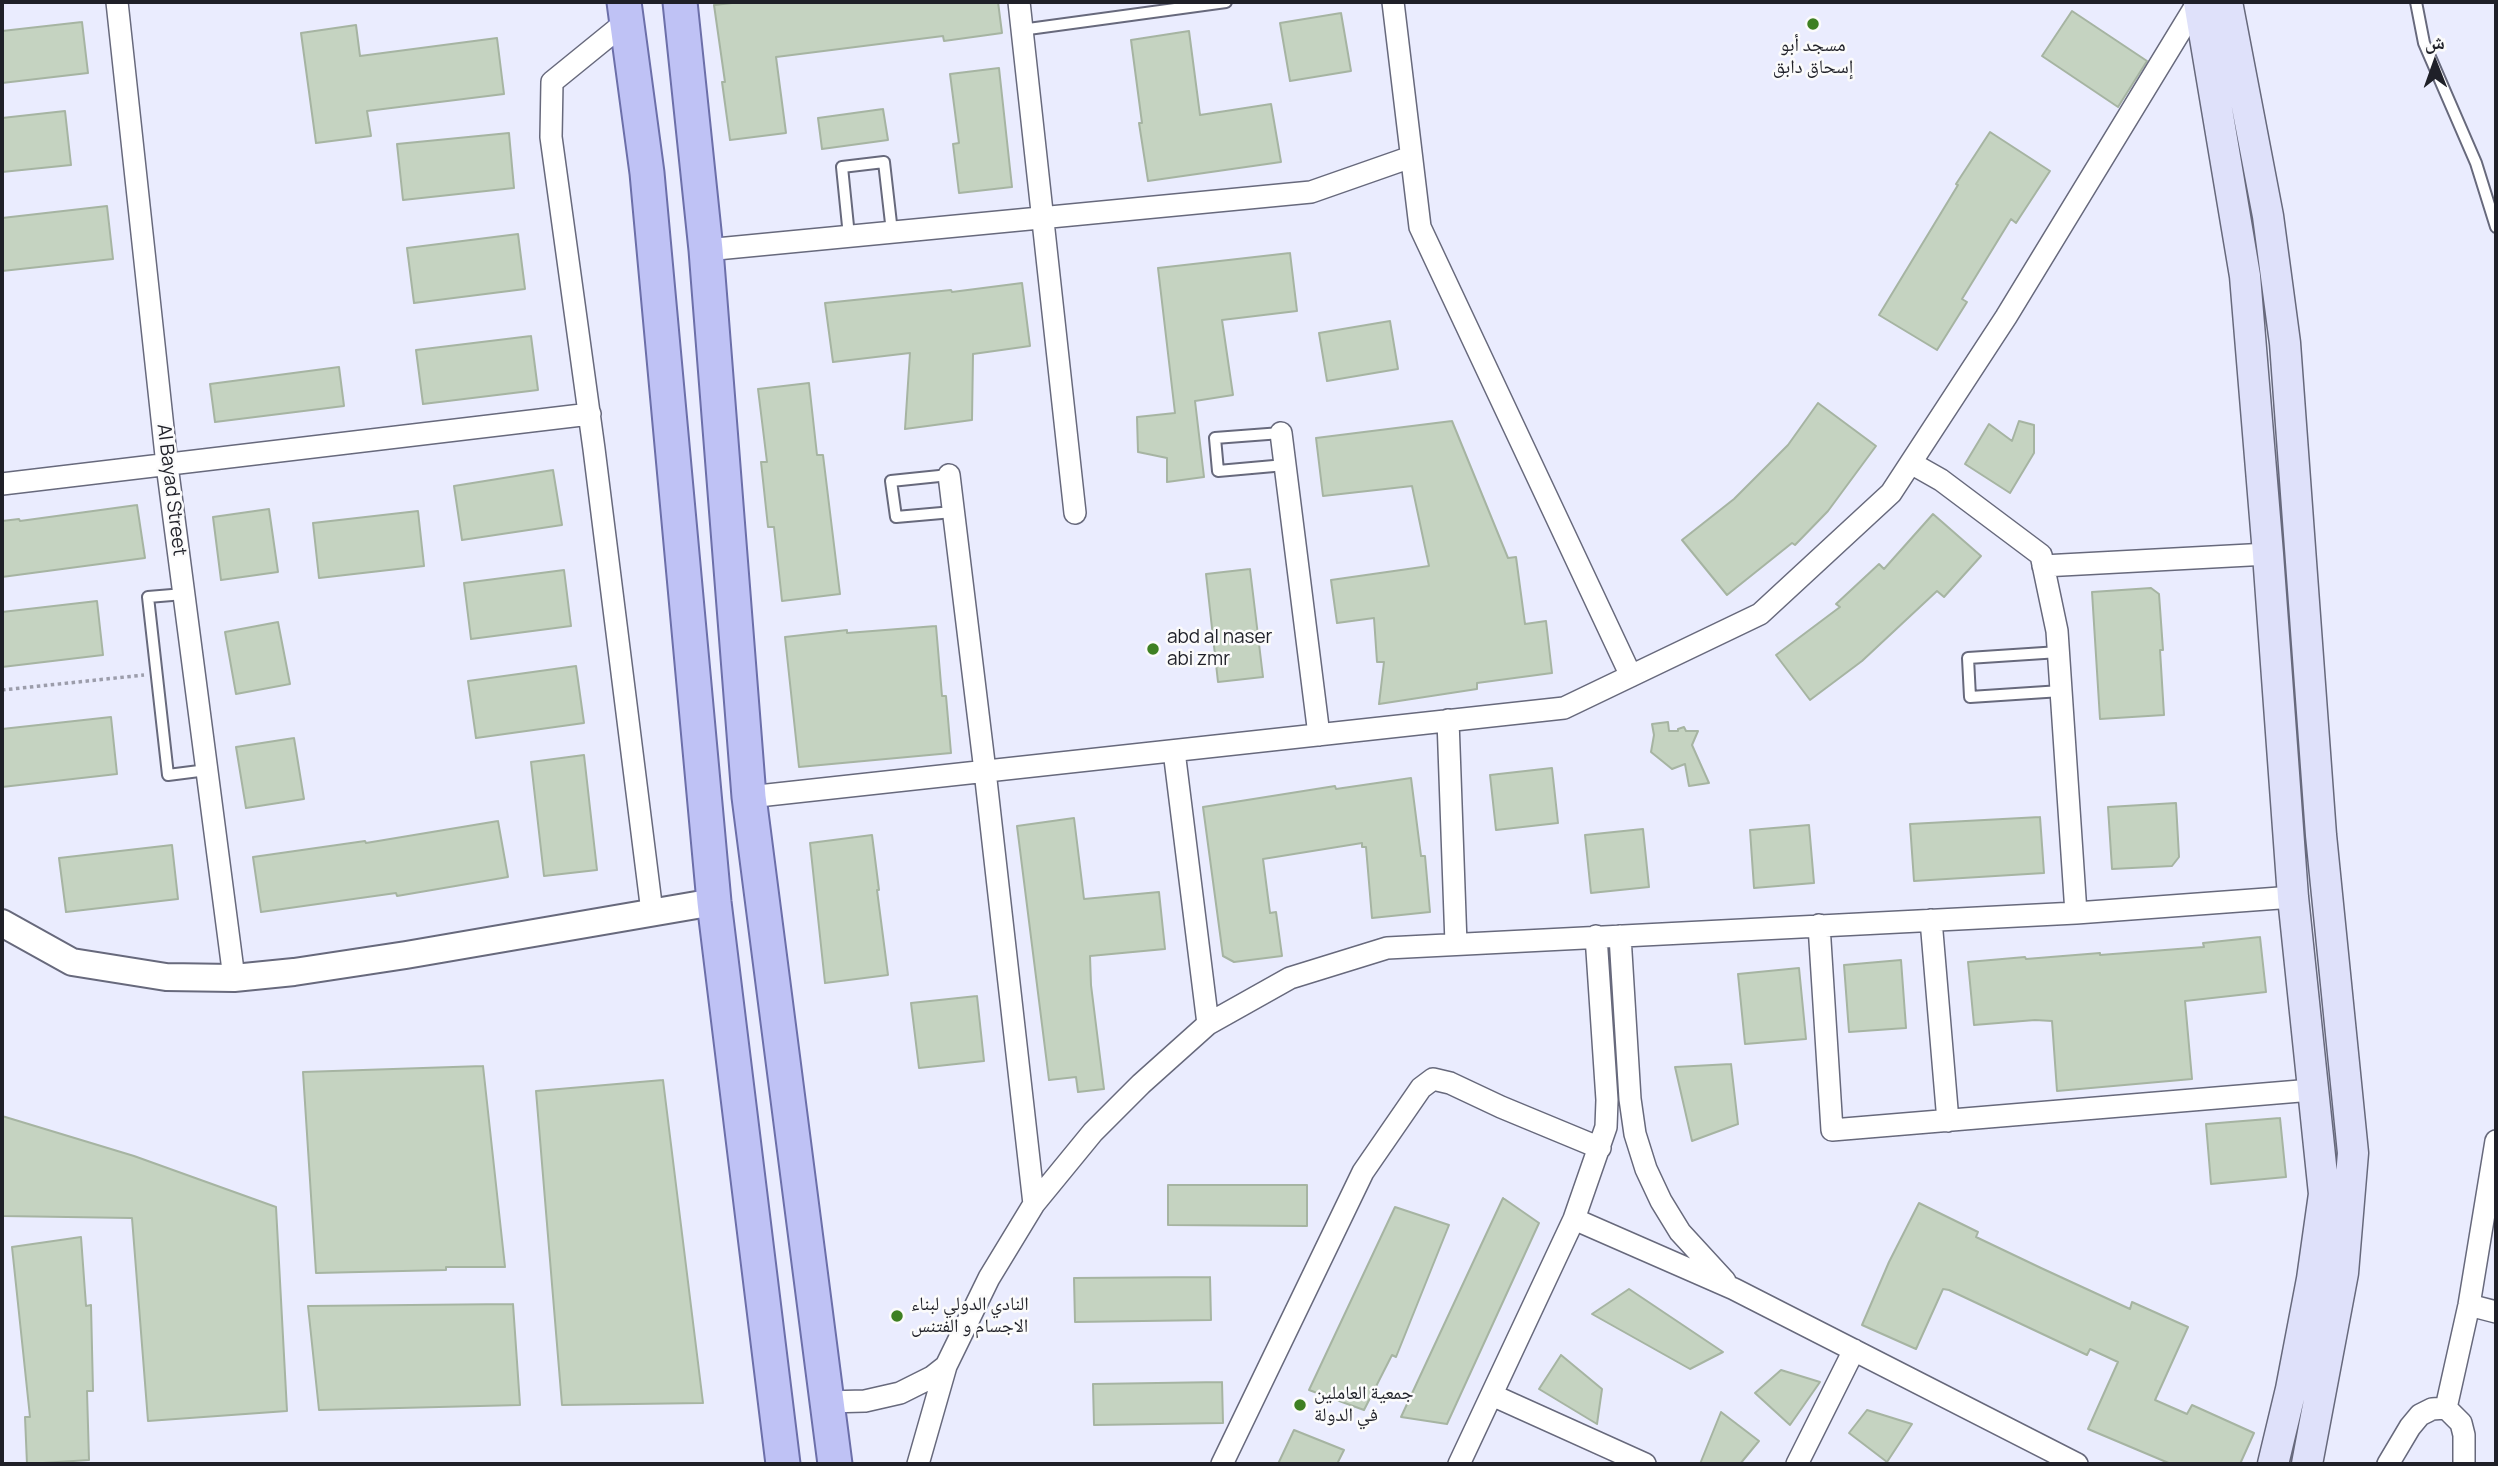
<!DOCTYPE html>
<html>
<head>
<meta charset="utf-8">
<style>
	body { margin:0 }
	#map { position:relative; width:2498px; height:1466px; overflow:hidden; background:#eaecfe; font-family:Manrope,"Noto Naskh Arabic",sans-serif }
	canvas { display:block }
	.frame { position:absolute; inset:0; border:4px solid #1f2028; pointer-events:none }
	.north { position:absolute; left:2400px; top:28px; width:70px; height:70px; -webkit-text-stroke:5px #fbfbfb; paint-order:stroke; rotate:359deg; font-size:19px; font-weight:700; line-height:28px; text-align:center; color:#1f2028 }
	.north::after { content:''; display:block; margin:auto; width:24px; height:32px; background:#1f2028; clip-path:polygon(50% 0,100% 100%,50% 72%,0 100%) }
</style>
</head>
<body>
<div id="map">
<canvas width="2498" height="1466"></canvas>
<div class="frame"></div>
<div class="north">ش</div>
</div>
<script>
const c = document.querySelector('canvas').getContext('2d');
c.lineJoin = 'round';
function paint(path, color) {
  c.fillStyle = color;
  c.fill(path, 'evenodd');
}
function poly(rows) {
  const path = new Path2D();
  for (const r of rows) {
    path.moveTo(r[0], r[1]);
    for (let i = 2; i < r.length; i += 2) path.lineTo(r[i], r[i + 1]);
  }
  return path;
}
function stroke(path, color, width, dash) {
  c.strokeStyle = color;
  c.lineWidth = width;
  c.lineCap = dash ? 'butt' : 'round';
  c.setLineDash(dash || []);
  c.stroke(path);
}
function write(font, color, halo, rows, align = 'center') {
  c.font = font + ' Manrope,"Noto Naskh Arabic",sans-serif';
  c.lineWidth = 5;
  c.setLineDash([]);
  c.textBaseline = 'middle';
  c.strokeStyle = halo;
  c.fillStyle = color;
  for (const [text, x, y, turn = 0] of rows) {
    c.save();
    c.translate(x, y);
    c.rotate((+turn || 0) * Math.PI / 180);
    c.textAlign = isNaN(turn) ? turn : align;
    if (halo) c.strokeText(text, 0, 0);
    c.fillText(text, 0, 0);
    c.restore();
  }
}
const building = poly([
	[741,2,998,2,1002,33,944,41,943,36,776,57,786,133,730,140,722,82,725,82,714,5,741,2],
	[2072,11,2147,61,2118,107,2042,56,2072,11],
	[1341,13,1351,71,1290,81,1280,23,1341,13],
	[82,22,88,73,2,83,2,31,82,22],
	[356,25,360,56,497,38,504,94,367,111,371,136,316,143,301,33,356,25],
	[1189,31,1200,115,1271,104,1281,162,1148,181,1139,123,1142,123,1131,40,1189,31],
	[999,68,1012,187,959,193,953,144,959,143,950,74,999,68],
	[883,109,888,140,822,149,818,118,883,109],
	[65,111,71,165,2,172,2,118,65,111],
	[1990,132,2050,171,2016,223,2011,219,1962,299,1967,302,1937,350,1879,315,1958,185,1956,184,1990,132],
	[509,133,514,188,403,200,397,144,509,133],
	[107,206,113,259,2,271,2,218,107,206],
	[518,234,525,289,414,303,407,248,518,234],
	[1290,253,1297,311,1222,320,1233,395,1195,401,1204,477,1167,482,1167,458,1138,452,1137,417,1175,413,1158,268,1290,253],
	[1022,283,1030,346,973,354,972,420,905,429,910,353,833,362,825,303,951,290,952,292,1022,283],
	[1390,321,1398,369,1327,381,1319,333,1390,321],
	[531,336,538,390,423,404,416,350,531,336],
	[339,367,344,406,215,422,210,384,339,367],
	[809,383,817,455,823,455,840,594,782,601,774,527,768,527,761,462,767,462,758,389,809,383],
	[1818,403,1876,446,1828,511,1795,545,1792,543,1727,595,1682,540,1734,499,1788,445,1818,403],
	[1452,421,1508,558,1516,557,1525,624,1546,621,1552,673,1477,683,1477,689,1379,704,1384,662,1377,662,1374,618,1337,623,1331,580,1429,566,1412,486,1323,496,1316,438,1452,421],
	[2019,421,2034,425,2034,453,2010,493,1965,464,1989,424,2012,441,2019,421],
	[553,470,562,525,462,540,454,486,553,470],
	[137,505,145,558,2,577,2,521,19,519,20,521,137,505],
	[269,509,278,572,221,580,213,517,269,509],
	[418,511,424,566,319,578,313,523,418,511],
	[1933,514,1981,556,1944,597,1937,591,1862,661,1810,700,1776,655,1840,607,1836,604,1879,564,1884,569,1933,514],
	[1250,569,1263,677,1218,682,1206,574,1250,569],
	[564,570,571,626,471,639,464,583,564,570],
	[2151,588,2159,594,2163,650,2160,650,2164,715,2100,719,2092,592,2151,588],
	[97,601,103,655,2,667,2,612,97,601],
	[278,622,290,684,236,694,225,632,278,622],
	[936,626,942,696,946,696,951,753,799,767,785,637,847,630,847,633,936,626],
	[576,666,584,723,476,738,468,681,576,666],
	[111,717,117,774,2,787,2,729,111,717],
	[1668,722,1669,731,1678,731,1678,729,1684,727,1686,731,1698,731,1692,745,1709,783,1689,786,1685,764,1672,769,1651,752,1654,735,1652,724,1668,722],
	[294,738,304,799,246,808,236,747,294,738],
	[584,755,597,870,544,876,531,762,584,755],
	[1552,768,1558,823,1496,830,1490,775,1552,768],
	[1411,778,1421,856,1425,856,1430,912,1372,918,1366,847,1362,847,1362,843,1263,859,1270,913,1276,912,1282,956,1234,962,1223,956,1203,807,1335,786,1336,789,1411,778],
	[2176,803,2179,857,2172,866,2112,869,2108,807,2176,803],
	[2040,817,2044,873,1914,881,1910,824,2040,817],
	[1074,818,1084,899,1159,892,1165,949,1090,956,1091,985,1104,1089,1078,1092,1076,1077,1049,1080,1017,826,1074,818],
	[498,821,508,877,397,896,396,893,261,912,253,857,365,841,366,843,498,821],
	[1809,825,1814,883,1754,888,1750,830,1809,825],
	[1643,829,1649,887,1591,893,1585,835,1643,829],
	[872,835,879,890,877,890,888,975,825,983,810,843,872,835],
	[172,845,178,899,66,912,59,858,172,845],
	[2260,937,2266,992,2185,1001,2192,1079,2057,1091,2052,1021,2035,1020,1974,1025,1968,962,2025,957,2026,959,2100,953,2100,955,2204,947,2203,943,2260,937],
	[1901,960,1906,1028,1849,1032,1844,965,1901,960],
	[1799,968,1806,1039,1745,1044,1738,974,1799,968],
	[977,996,984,1061,919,1068,911,1003,977,996],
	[1731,1064,1738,1124,1692,1141,1675,1067,1731,1064],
	[483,1066,505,1267,446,1267,446,1270,316,1273,303,1072,483,1066],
	[663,1080,703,1403,562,1405,536,1091,663,1080],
	[2,1116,134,1156,276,1207,287,1411,148,1421,132,1218,2,1216,2,1116],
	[2280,1118,2286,1177,2211,1184,2206,1124,2280,1118],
	[1168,1185,1307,1185,1307,1226,1168,1225,1168,1185],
	[1503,1198,1539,1223,1447,1424,1401,1417,1503,1198],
	[1919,1203,1978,1232,1976,1237,2041,1268,2130,1309,2132,1302,2188,1327,2155,1400,2187,1414,2192,1405,2254,1433,2240,1464,2171,1464,2088,1429,2118,1362,2090,1349,2087,1355,1949,1290,1943,1289,1916,1349,1862,1325,1889,1262,1919,1203],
	[1395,1207,1449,1225,1396,1357,1392,1355,1364,1410,1309,1390,1395,1207],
	[81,1237,86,1306,91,1305,93,1391,87,1391,89,1460,27,1464,25,1417,30,1417,12,1247,81,1237],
	[1210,1277,1211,1320,1075,1322,1074,1278,1210,1277],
	[1629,1289,1723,1352,1690,1369,1592,1314,1629,1289],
	[513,1304,520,1405,319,1410,308,1306,513,1304],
	[1561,1355,1602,1389,1597,1424,1539,1389,1561,1355],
	[1781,1370,1820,1382,1790,1425,1755,1393,1781,1370],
	[1222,1382,1223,1423,1094,1425,1093,1384,1222,1382],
	[1867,1410,1912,1424,1887,1462,1849,1433,1867,1410],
	[1721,1412,1759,1441,1740,1464,1700,1464,1721,1412],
	[1294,1430,1344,1450,1337,1464,1278,1464,1294,1430]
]);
const path = poly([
	[2,690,144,675]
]);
const service = poly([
	[2416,2,2424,43,2476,163,2496,227],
	[1021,30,1226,2],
	[849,236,842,167,884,162,892,232],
	[1281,433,1215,438,1218,471,1285,465],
	[949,475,891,481,896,517,953,512],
	[184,594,148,597,168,775,207,770],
	[2059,652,1968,658,1970,697,2061,691]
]);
const minor = poly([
	[117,2,167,465,234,978],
	[1019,2,1075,513],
	[1393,2,1420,227,1631,676],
	[627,21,552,82,551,137,594,449,652,912],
	[706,250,1311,192,1411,157],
	[1281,433,1319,735],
	[1911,463,1941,480,2041,555,2057,631,2076,913],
	[949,475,985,771,1034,1204],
	[2,484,590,414],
	[2043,566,2268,554],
	[1448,720,1456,944],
	[1174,751,1208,1024],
	[749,797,1564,708,1760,614,1891,493,2006,317,2198,2],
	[1931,920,1948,1121],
	[1819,925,1832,1130,2312,1090],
	[1620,936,1630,1099,1635,1134,1646,1169,1661,1201,1680,1232,1725,1281],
	[1574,1219,1734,1289,2077,1464],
	[2469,1305,2496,1312],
	[1492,1395,1645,1464],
	[826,1402,865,1401,900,1393,932,1377,946,1366],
	[2446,1408,2469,1305,2496,1141],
	[918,1464,946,1366,989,1278,1034,1204,1093,1132,1141,1084,1208,1024,1290,978,1387,948,2076,913,2293,897],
	[1222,1464,1363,1172,1421,1088,1433,1079,1450,1083,1501,1107,1600,1148],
	[1459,1464,1574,1219,1606,1127,1607,1100,1596,936],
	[1797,1464,1854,1350],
	[2388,1464,2410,1427,2420,1415,2432,1409,2446,1408,2461,1423,2464,1435,2464,1464]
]);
const tertiary = poly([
	[2,923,72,962,166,977,234,978,294,972,406,955,714,902]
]);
const secondary = poly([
	[2199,2,2245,276,2268,554,2293,897,2324,1194,2312,1279,2291,1389,2273,1464],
	[2227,2,2268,216,2285,343,2321,835,2353,1153,2343,1273,2307,1464]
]);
const primary = poly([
	[624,2,647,173,714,902,783,1464],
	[680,2,706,250,749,797,835,1464]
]);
const markers = [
	[1813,24,7,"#3e8022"],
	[1153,649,7,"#3e8022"],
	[897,1316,7,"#3e8022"],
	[1300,1405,7,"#3e8022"]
];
const poiNames = [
	["مسجد أبو",1813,46,"center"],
	["إسحاق دابق",1813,68,"center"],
	["abd al naser",1167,638],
	["abi zmr",1167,660],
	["النادي الدولي لبناء",911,1305],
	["الاجسام و الفتنس",911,1327],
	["جمعية العاملين",1314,1394],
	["في الدولة",1314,1416]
];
const streetNames = [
	["Al Bayad Street",171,490,83]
];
paint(building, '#c5d3c1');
stroke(building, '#a6b4a2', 2);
stroke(service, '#67697c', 14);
stroke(minor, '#67697c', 24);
stroke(tertiary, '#67697c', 30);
stroke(secondary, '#67697c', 33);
stroke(primary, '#6c6fa9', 37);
stroke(path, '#9c9dab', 3.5, [3.5, 3.5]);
stroke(service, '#fff', 10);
stroke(minor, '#fff', 21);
stroke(tertiary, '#fff', 26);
stroke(secondary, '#dfe1fa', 30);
stroke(primary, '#bfc2f5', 33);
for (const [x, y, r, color] of markers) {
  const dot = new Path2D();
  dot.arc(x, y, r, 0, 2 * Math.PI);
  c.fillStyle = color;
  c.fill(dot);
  stroke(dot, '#fbfbfb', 2.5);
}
write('19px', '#1f2028', '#fbfbfb', poiNames, 'left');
write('19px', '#1f2028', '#fbfbfb', streetNames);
</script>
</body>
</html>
